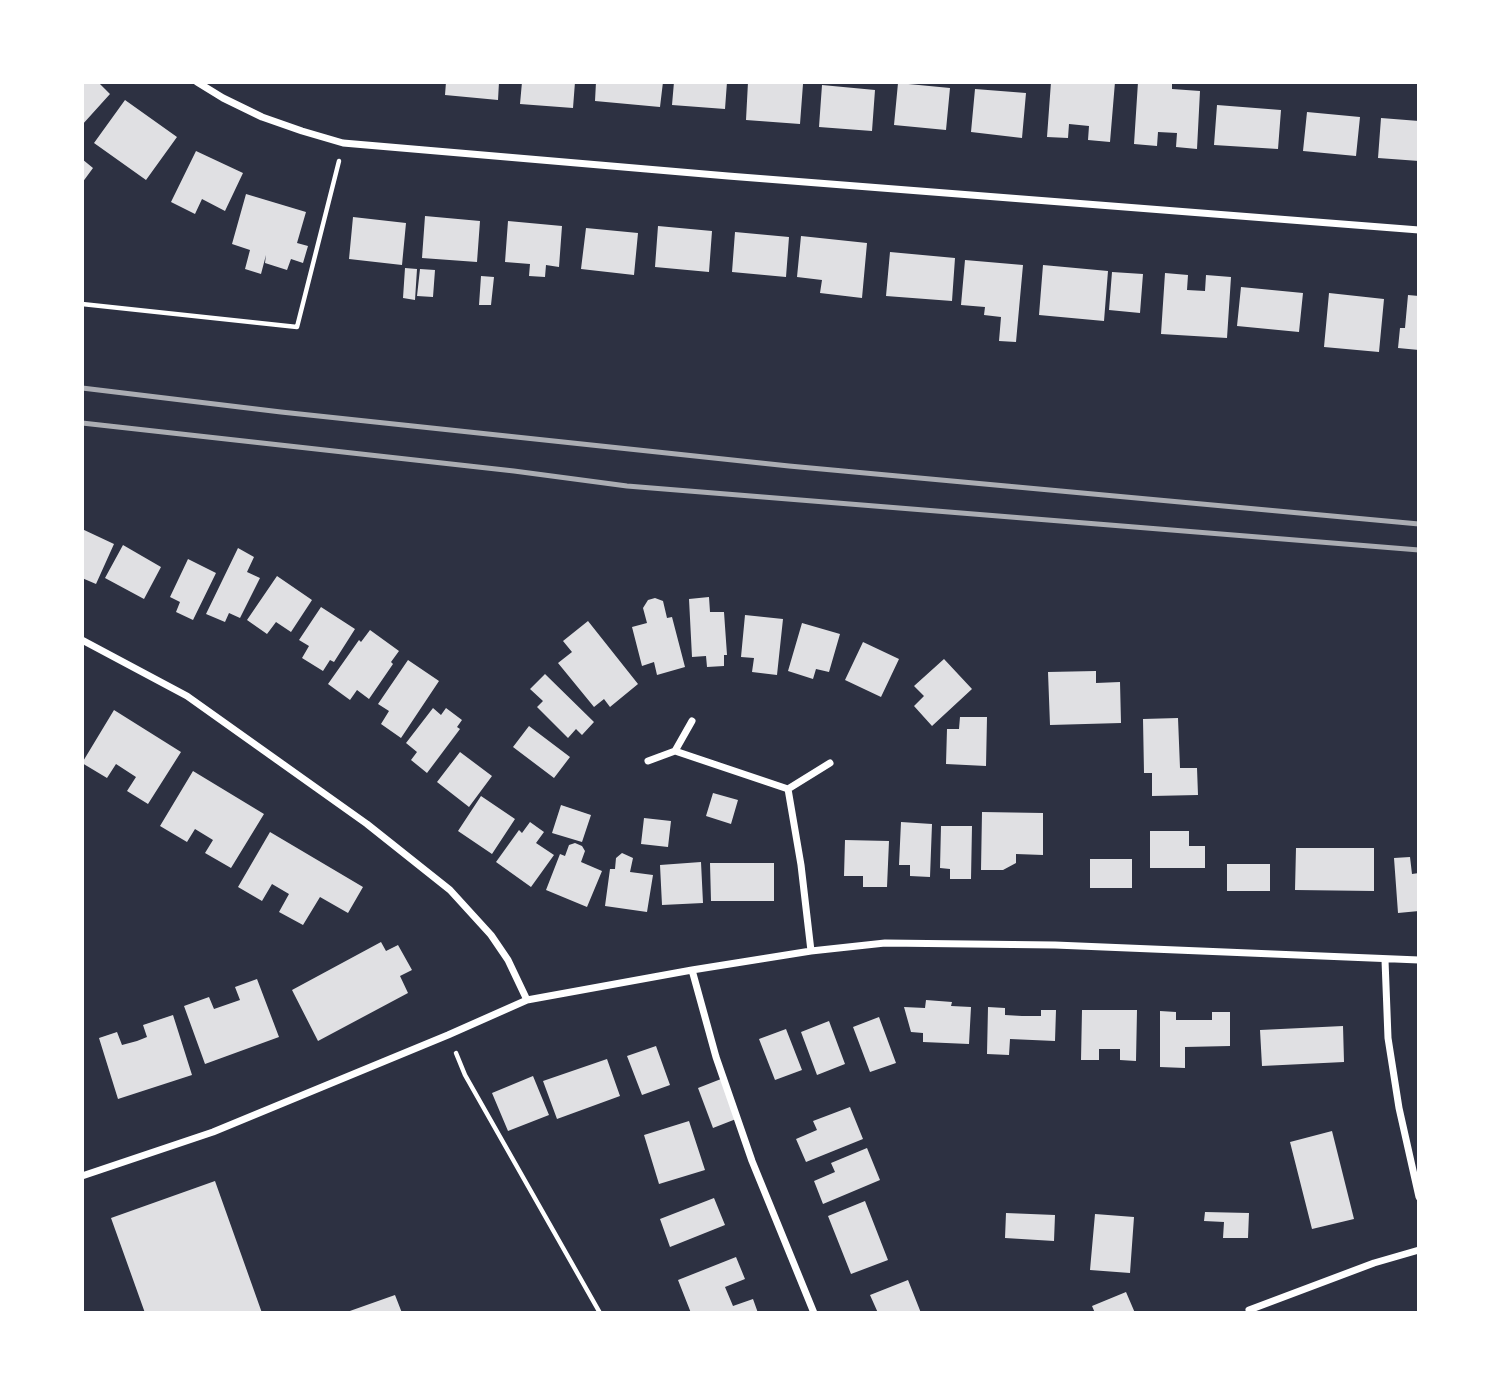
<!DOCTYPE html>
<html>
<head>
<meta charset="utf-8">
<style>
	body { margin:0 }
	#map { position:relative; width:1501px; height:1395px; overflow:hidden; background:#2d3142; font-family:"Fira Sans",sans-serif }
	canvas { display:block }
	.frame { position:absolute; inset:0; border:84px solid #fff; pointer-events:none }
</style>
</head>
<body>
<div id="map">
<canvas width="1501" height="1395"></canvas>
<div class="frame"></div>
</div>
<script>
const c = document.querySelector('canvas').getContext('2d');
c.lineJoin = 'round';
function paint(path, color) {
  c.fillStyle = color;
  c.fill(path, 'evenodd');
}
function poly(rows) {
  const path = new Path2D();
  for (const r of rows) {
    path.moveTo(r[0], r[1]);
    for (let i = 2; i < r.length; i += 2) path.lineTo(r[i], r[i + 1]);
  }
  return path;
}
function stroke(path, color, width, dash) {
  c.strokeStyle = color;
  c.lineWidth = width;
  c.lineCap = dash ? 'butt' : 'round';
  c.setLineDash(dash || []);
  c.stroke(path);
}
const building = poly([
	[82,82,98,82,110,94,82,125],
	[446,82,499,82,498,100,445,95],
	[522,82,575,82,573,108,520,104],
	[596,82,663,82,660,107,595,101],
	[674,82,727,82,725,109,672,105],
	[748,82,803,84,800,124,746,120],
	[1051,82,1115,82,1110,142,1088,140,1089,126,1069,124,1068,138,1047,137],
	[1138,82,1172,82,1172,89,1200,91,1197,149,1176,147,1177,133,1158,132,1157,146,1134,144],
	[898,83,950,88,946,130,894,125],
	[822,85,875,90,872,131,819,127],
	[975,89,1026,93,1022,138,971,132],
	[125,100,177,137,146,180,94,143],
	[1217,105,1281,110,1278,149,1214,145],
	[1307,112,1360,117,1356,156,1303,151],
	[1381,118,1419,121,1419,161,1378,158],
	[196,151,243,173,225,211,202,199,195,214,171,202],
	[82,159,93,168,82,183],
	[246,194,306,212,297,243,308,246,303,263,291,259,287,270,265,263,266,255,261,274,245,269,250,250,232,244],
	[425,216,480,221,477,262,422,258],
	[353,217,406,223,402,265,349,259],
	[508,221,562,226,559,267,546,265,545,277,529,276,530,264,505,262],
	[658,226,712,231,709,272,655,267],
	[586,228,638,233,634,275,581,269],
	[735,232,789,237,786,277,732,272],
	[801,236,867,243,862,298,820,293,822,280,797,277],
	[890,252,955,258,952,301,886,296],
	[965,260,1023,265,1016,342,999,341,1001,317,984,315,985,307,961,305],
	[1043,265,1108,271,1104,321,1039,315],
	[405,268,417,269,415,300,403,298],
	[420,269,435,270,433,297,417,296],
	[1112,272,1143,274,1140,313,1109,310],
	[1165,273,1188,275,1187,290,1205,291,1206,275,1231,277,1227,338,1161,334],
	[481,276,494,277,491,305,479,305],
	[1241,287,1303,293,1299,332,1237,326],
	[1329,293,1384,299,1379,352,1324,347],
	[1408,295,1419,296,1419,350,1398,348,1400,328,1405,328],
	[82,529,114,544,96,584,82,578],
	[123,545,161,567,144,599,105,578],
	[238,548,254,557,247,572,260,578,240,618,229,613,225,622,206,614],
	[188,559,216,573,193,620,176,612,180,602,170,597],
	[277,576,312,600,291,632,276,622,267,634,247,620],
	[709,597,710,612,724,612,727,655,724,655,724,666,707,667,706,656,692,657,689,599],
	[655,598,663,601,667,618,672,617,685,667,657,675,654,662,642,666,632,627,647,623,643,608,648,600],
	[321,607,355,629,334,662,330,660,323,671,302,658,309,646,299,640],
	[745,615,783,619,777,675,752,672,754,658,741,657],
	[588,621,638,684,610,707,604,699,594,707,558,663,572,652,563,641],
	[802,623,840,634,829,672,816,669,813,679,788,671],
	[370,630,399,651,391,662,393,664,369,699,357,690,350,700,328,684,359,640,361,642],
	[863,642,899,659,881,697,845,680],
	[944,659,972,689,932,726,914,706,924,696,914,686],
	[408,660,439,681,401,738,381,724,389,711,378,704],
	[1096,671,1096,683,1120,682,1121,723,1050,725,1048,672],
	[545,674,594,722,582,735,576,729,568,738,537,707,543,701,530,689],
	[433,708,441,715,446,708,462,720,457,727,460,729,427,773,411,760,417,752,406,743],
	[114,710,181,752,148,804,127,791,136,777,116,764,107,778,82,763],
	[960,717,987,717,986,766,946,764,947,729,959,729],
	[1178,718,1180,768,1197,768,1198,795,1152,796,1152,773,1144,773,1143,719],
	[529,726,570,757,554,778,513,747],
	[460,752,492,776,469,807,437,782],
	[193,771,264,814,231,868,205,853,213,840,195,829,187,842,160,826],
	[713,793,738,800,731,824,706,816],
	[481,796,515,819,492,854,458,831],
	[561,805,591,815,582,842,552,833],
	[982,812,1043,813,1043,855,1016,854,1016,863,1003,870,981,870],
	[644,818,671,821,668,847,641,844],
	[530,822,544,832,536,843,554,855,531,887,496,862,519,830,522,833],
	[901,822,932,824,930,877,910,876,910,865,899,865],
	[941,826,972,826,971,879,950,879,950,869,940,868],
	[1150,831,1189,831,1189,846,1205,846,1205,868,1150,868],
	[270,832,363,887,348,913,320,897,303,925,279,912,289,894,272,884,262,901,238,887],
	[845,840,889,841,887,887,863,887,863,876,844,876],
	[575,843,582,846,585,851,581,862,602,871,587,907,546,890,560,854,565,856,569,845],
	[1296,848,1374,848,1374,891,1295,890],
	[622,853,633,858,630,872,653,875,647,912,605,906,610,869,615,869,616,858],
	[1410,857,1412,874,1419,873,1419,911,1398,913,1394,858],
	[1090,859,1132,859,1132,888,1090,888],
	[701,862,703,903,662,905,660,865],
	[710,863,774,863,774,901,711,901],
	[1227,864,1270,864,1270,891,1227,891],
	[381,942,386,951,398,945,412,970,400,976,408,993,318,1041,292,990],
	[257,979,279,1037,205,1064,184,1006,209,997,214,1009,240,1000,235,987],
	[926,1000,952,1002,951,1006,971,1007,969,1044,923,1042,923,1033,911,1032,904,1007,925,1008],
	[988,1007,1005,1008,1005,1015,1022,1016,1041,1016,1041,1010,1056,1010,1055,1041,1010,1039,1009,1055,987,1054],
	[1082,1010,1137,1010,1136,1061,1120,1060,1120,1049,1099,1049,1099,1060,1081,1060],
	[1160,1011,1176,1012,1176,1020,1212,1020,1212,1012,1230,1012,1230,1046,1185,1047,1185,1068,1160,1067],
	[173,1015,192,1075,118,1099,99,1038,117,1032,122,1045,137,1041,147,1037,143,1025],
	[879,1017,896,1063,870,1072,853,1027],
	[829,1021,845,1064,817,1075,801,1032],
	[1343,1026,1344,1062,1262,1066,1260,1030],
	[786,1029,802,1070,775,1080,759,1039],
	[656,1046,670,1085,642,1095,627,1056],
	[607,1059,620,1096,557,1119,543,1081],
	[533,1076,549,1115,508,1131,492,1093],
	[721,1079,736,1119,713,1128,698,1088],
	[850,1107,863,1139,806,1162,796,1139,817,1130,813,1121],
	[689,1121,705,1170,659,1184,644,1135],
	[1332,1131,1354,1219,1312,1229,1290,1142],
	[867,1148,880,1180,823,1204,814,1181,835,1172,831,1163],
	[215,1181,262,1313,145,1313,111,1218],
	[714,1198,725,1225,670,1247,660,1219],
	[865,1201,888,1260,851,1274,828,1216],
	[1205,1212,1249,1213,1248,1238,1223,1238,1224,1222,1204,1221],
	[1006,1213,1055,1215,1054,1241,1005,1238],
	[1095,1214,1134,1217,1130,1273,1090,1270],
	[736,1257,745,1279,725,1287,733,1306,753,1299,758,1313,691,1313,678,1280],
	[908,1280,921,1313,878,1313,870,1295],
	[1126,1292,1135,1313,1095,1313,1092,1306],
	[395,1295,402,1313,347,1313,347,1312]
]);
const path = poly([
	[82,304,297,327,339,161],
	[456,1053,465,1075,600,1313]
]);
const minor = poly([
	[197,82,223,98,262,117,302,131,343,143,728,176,1419,230],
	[82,640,187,696,367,824,450,890,491,935,508,960,527,1000],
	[675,751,788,789,830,763],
	[648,761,675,751,692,721],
	[788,789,801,865,811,951],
	[1385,960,1388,1038,1399,1108,1419,1197],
	[692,970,716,1057,752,1161,814,1313],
	[82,1176,213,1132,448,1035,527,1000,692,970,811,951,885,943,1055,945,1419,960],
	[1249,1310,1374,1263,1419,1250]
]);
const rail = poly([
	[82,388,281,412,789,466,1419,524],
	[82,423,514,471,627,486,1419,550]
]);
paint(building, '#e0e0e3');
stroke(path, '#fff', 4.5);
stroke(minor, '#fff', 7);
stroke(rail, '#abadb3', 5);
</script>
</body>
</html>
